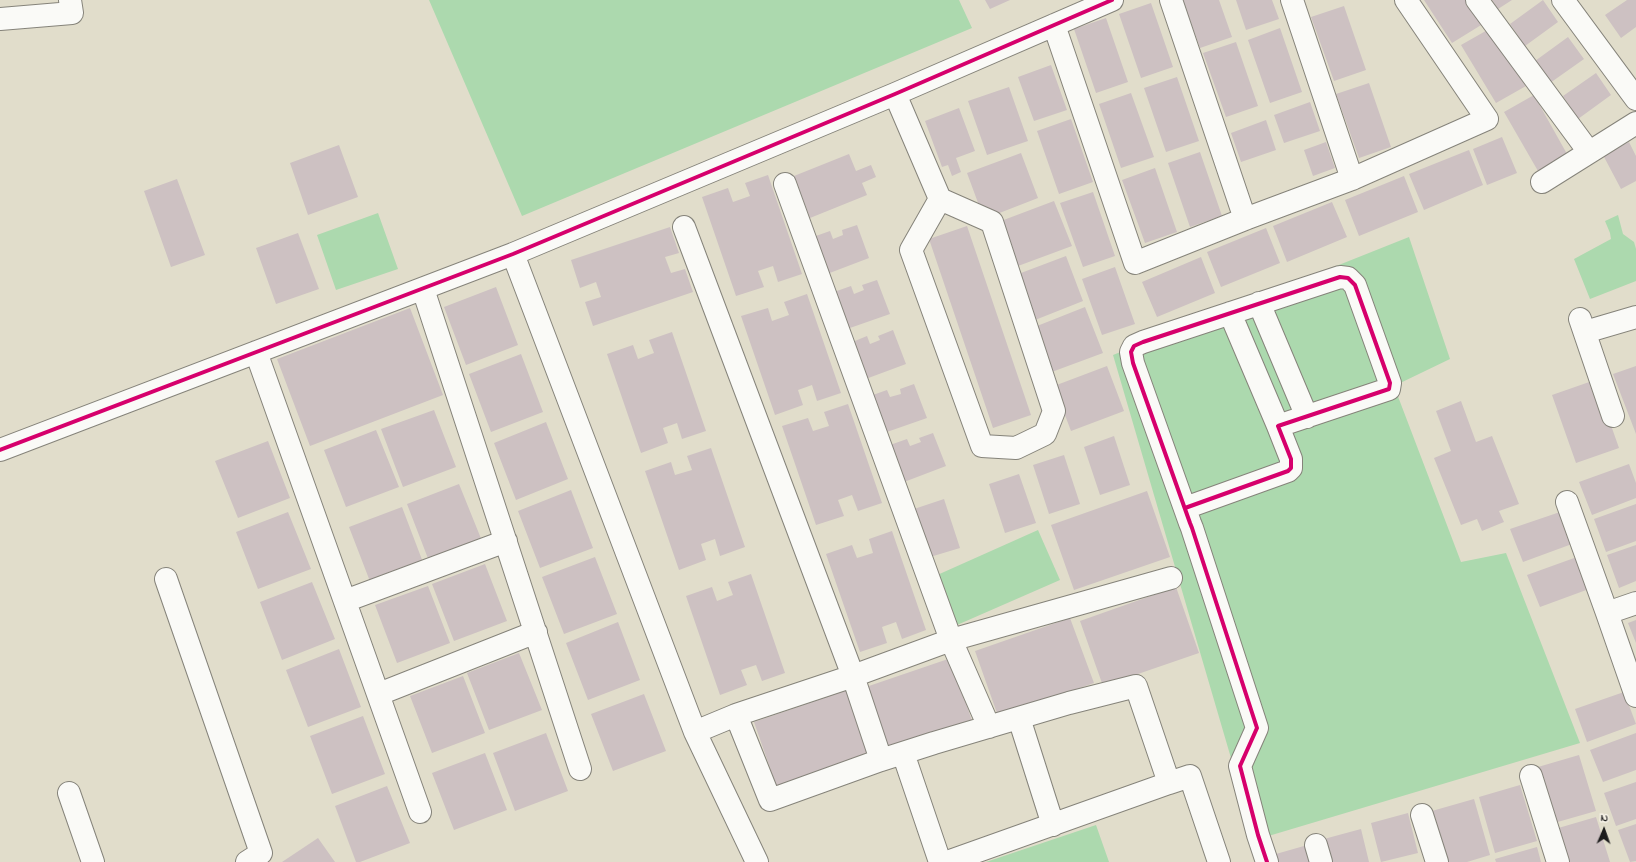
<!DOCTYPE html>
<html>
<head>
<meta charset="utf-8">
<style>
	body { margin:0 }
	#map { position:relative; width:1636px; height:862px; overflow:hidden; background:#e1ddcb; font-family:"Indie Flower",sans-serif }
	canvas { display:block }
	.north { position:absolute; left:1584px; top:810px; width:40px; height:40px; -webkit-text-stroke:3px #f7f3e8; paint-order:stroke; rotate:2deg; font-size:11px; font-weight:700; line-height:16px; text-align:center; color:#1c1c1c }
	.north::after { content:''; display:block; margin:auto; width:14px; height:18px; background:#1c1c1c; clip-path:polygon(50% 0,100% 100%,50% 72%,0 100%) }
</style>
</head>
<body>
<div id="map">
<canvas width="1636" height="862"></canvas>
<div class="north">N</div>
</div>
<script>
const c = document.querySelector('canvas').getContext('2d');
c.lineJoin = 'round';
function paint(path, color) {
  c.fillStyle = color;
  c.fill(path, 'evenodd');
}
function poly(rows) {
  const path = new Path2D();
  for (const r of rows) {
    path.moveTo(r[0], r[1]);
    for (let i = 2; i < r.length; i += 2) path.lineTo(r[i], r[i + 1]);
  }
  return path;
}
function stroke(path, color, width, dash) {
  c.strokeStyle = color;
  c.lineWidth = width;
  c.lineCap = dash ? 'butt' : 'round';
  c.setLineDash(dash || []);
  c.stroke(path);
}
const green = poly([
	[429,0,959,0,972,28,522,216],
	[378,213,398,269,336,290,317,235],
	[1618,215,1623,234,1634,242,1636,249,1636,281,1590,299,1574,259,1611,239,1610,233,1605,221],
	[1409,237,1450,359,1394,386,1461,562,1506,553,1580,743,1255,840,1113,355],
	[1038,530,1060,580,957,625,935,576],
	[1096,825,1109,862,986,862]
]);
const building = poly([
	[985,0,1010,0,990,9],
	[1183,0,1219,0,1232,37,1200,48],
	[1236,0,1272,0,1279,19,1246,30],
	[1424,0,1472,0,1486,22,1452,43],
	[1492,0,1512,0,1498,9],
	[1543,0,1558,22,1525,46,1510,24],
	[1627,0,1636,0,1636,27,1621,38,1605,15],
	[1151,3,1173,67,1141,78,1119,14],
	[1344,6,1366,70,1334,81,1311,17],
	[1106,18,1128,82,1096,93,1074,29],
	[1280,28,1302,92,1270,103,1248,40],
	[1491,28,1526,86,1496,103,1461,45],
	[1568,37,1584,59,1550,83,1535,61],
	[1236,42,1258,106,1226,117,1203,53],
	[1051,65,1067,110,1034,121,1018,77],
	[1596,73,1611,95,1578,119,1563,96],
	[1177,77,1199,141,1166,152,1144,88],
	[1369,83,1391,147,1359,158,1336,94],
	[1009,87,1028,141,987,155,968,101],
	[1131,93,1154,157,1121,168,1099,104],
	[1534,95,1567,154,1538,171,1504,112],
	[1310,102,1320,131,1284,143,1274,115],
	[959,108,975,151,956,158,961,172,952,176,948,165,942,167,925,121],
	[1071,119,1093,182,1059,194,1037,131],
	[1266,120,1276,150,1241,162,1231,133],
	[1502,137,1517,173,1487,185,1473,149],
	[1326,142,1335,168,1313,176,1304,150],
	[1629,142,1636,156,1636,181,1621,189,1603,155],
	[339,145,358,197,308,215,290,163],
	[1469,150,1483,185,1424,210,1409,174],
	[1200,152,1222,216,1190,227,1168,163],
	[1021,153,1038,198,984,219,967,173],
	[849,154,856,171,871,165,876,177,862,183,867,195,810,218,794,176],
	[1155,168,1177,232,1145,243,1122,180],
	[768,175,802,274,778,282,773,266,758,271,764,287,736,296,702,197,728,188,733,202,750,196,745,183],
	[1404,176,1418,212,1359,236,1345,200],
	[177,179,205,255,171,267,144,191],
	[1093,192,1115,256,1083,267,1060,203],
	[1054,201,1072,246,1018,266,1001,221],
	[1332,202,1347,237,1287,262,1273,226],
	[857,225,869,258,827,274,813,237,830,231,833,239,843,235,842,230],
	[967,226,1031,415,993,428,929,239],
	[670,227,679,253,665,257,671,273,685,269,693,292,593,326,585,302,601,297,596,282,580,288,571,260],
	[1266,228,1280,263,1221,287,1207,252],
	[298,233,319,289,276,304,256,248],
	[1066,256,1083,301,1030,322,1013,276],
	[1201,257,1215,293,1157,317,1142,282],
	[1115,267,1135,324,1102,335,1082,279],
	[877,280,890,314,847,329,834,292,851,286,854,294,864,290,862,285],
	[496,287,518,345,466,365,444,307],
	[807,294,841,393,817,401,812,385,798,390,803,405,775,415,741,316,768,308,772,321,789,315,784,302],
	[1085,307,1103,353,1049,373,1032,328],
	[410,308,443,395,310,446,277,359],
	[893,330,906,364,863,380,850,343,867,336,870,344,880,340,878,336],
	[672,332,706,431,682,439,677,423,663,428,668,443,641,453,607,354,633,345,638,359,654,353,649,340],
	[521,354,543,412,491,432,469,374],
	[1107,366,1124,411,1071,431,1054,386],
	[1636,366,1636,434,1613,374],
	[1595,380,1619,448,1576,463,1552,395],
	[914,384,927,418,884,433,870,396,887,390,890,397,901,394,900,389],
	[1461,401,1476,442,1492,436,1519,504,1499,511,1504,522,1482,531,1477,519,1461,525,1434,458,1451,451,1436,411],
	[848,404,882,503,858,511,852,495,838,500,844,516,816,525,782,426,808,418,813,431,829,426,824,412],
	[434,410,456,467,403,487,381,429],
	[546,422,568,479,516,500,494,443],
	[376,430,399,487,346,507,324,450],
	[933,433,946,466,904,482,890,445,907,439,910,446,921,442,919,438],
	[1114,436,1130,485,1100,495,1084,447],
	[268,441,290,498,238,518,215,461],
	[711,448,745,547,720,556,715,539,701,544,706,560,679,570,645,471,671,462,675,475,692,470,687,456],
	[1064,455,1080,504,1049,514,1033,465],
	[1629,464,1636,483,1636,498,1592,515,1579,482],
	[1019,474,1036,523,1005,533,989,484],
	[459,484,482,541,429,561,407,504],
	[571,490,593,548,540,568,518,511],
	[1147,491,1170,557,1074,590,1051,525],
	[944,499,960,548,930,557,914,509],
	[1636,504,1636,541,1606,552,1594,519],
	[402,507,424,565,371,584,349,527],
	[288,512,311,569,258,589,236,532],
	[1560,512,1572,544,1523,562,1510,529],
	[892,531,926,630,902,639,896,622,882,627,887,643,860,652,826,554,852,545,857,558,873,553,869,539],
	[1636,545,1636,581,1619,588,1607,555],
	[595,557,617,614,564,634,542,577],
	[1577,557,1589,589,1540,607,1527,575],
	[485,564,507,621,454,641,432,584],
	[751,574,785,673,762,681,756,665,741,670,747,685,720,695,686,596,712,587,717,601,733,595,728,582],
	[312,582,335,639,282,660,260,602],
	[428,586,450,643,397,663,375,605],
	[1176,587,1199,653,1103,686,1080,621],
	[1070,618,1094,683,998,716,975,651],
	[1636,620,1636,643,1628,623],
	[618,622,640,680,588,700,566,643],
	[339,649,361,707,308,727,286,670],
	[519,653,542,710,489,730,467,673],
	[951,658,972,721,889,752,866,687],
	[463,676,485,733,432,753,410,696],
	[850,689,873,754,777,788,754,722],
	[1624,692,1636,724,1587,742,1575,709],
	[644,694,666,751,613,771,591,714],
	[363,716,385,774,332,794,310,736],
	[546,733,568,791,515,811,493,753],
	[1636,733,1636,770,1603,782,1590,750],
	[485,753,507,810,454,830,432,773],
	[1579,755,1596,811,1554,823,1538,767],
	[1636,782,1636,819,1616,826,1604,793],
	[1520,785,1537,841,1495,853,1479,797],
	[387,786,410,843,360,862,356,862,335,806],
	[1474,799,1490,855,1467,862,1447,862,1432,811],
	[1408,813,1418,853,1381,862,1371,823],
	[1596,817,1610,862,1565,862,1555,829],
	[1636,824,1636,861,1630,862,1618,830],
	[1361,829,1369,862,1330,862,1324,839],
	[318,838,335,862,282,862],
	[1311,844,1316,862,1271,862,1269,856],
	[1537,847,1541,862,1496,862,1495,859]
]);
const minor = poly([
	[1171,0,1245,219],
	[1292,0,1352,179],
	[1477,0,1589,152],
	[1563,0,1636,99],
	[0,19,72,13,70,0],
	[1054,25,1135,263,1245,219,1352,179,1487,119,1406,0],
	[895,94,940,199,992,222,1054,411,1045,434,1016,448,982,446,911,250,940,199],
	[1542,182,1636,123],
	[785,184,951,640,989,727],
	[684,227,853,676,881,760],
	[513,254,695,732,757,862],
	[423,289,580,769],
	[1259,303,1307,417],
	[1230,313,1278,426],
	[1580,319,1613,416],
	[1585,332,1636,317],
	[256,352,420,812],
	[0,450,513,254,895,94,1112,0],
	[1567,502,1607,613,1636,696],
	[1185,508,1288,471,1291,468,1291,459,1278,426,1389,389,1390,383,1355,285,1348,278,1340,277,1143,342,1134,346,1131,352,1133,363,1190,523,1192,528,1257,728,1240,766,1258,835,1267,862],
	[166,579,261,853,247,862],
	[345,601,506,541],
	[1607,613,1636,603],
	[379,694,536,632],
	[736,715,770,800,881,760,934,743,1069,703,1136,686,1169,783,1190,776,1219,862],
	[1019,718,1053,825],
	[695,732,736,715,853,676,951,640,1171,578],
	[903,753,940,862],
	[1531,776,1558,862],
	[69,793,93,862],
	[1422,815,1437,862],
	[1316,845,1321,862],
	[947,862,1169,783]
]);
const cycleway = poly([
	[0,450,513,254,895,94,1112,0],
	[1185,508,1288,471,1291,468,1291,459,1278,426,1389,389,1390,383,1355,285,1348,278,1340,277,1143,342,1134,346,1131,352,1133,363,1190,523,1192,528,1257,728,1240,766,1258,835,1267,862]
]);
paint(green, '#acd9ae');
paint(building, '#cdc1c2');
stroke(minor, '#85837a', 24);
stroke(minor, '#fafaf7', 22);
stroke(cycleway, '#d6006c', 4);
</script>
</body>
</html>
